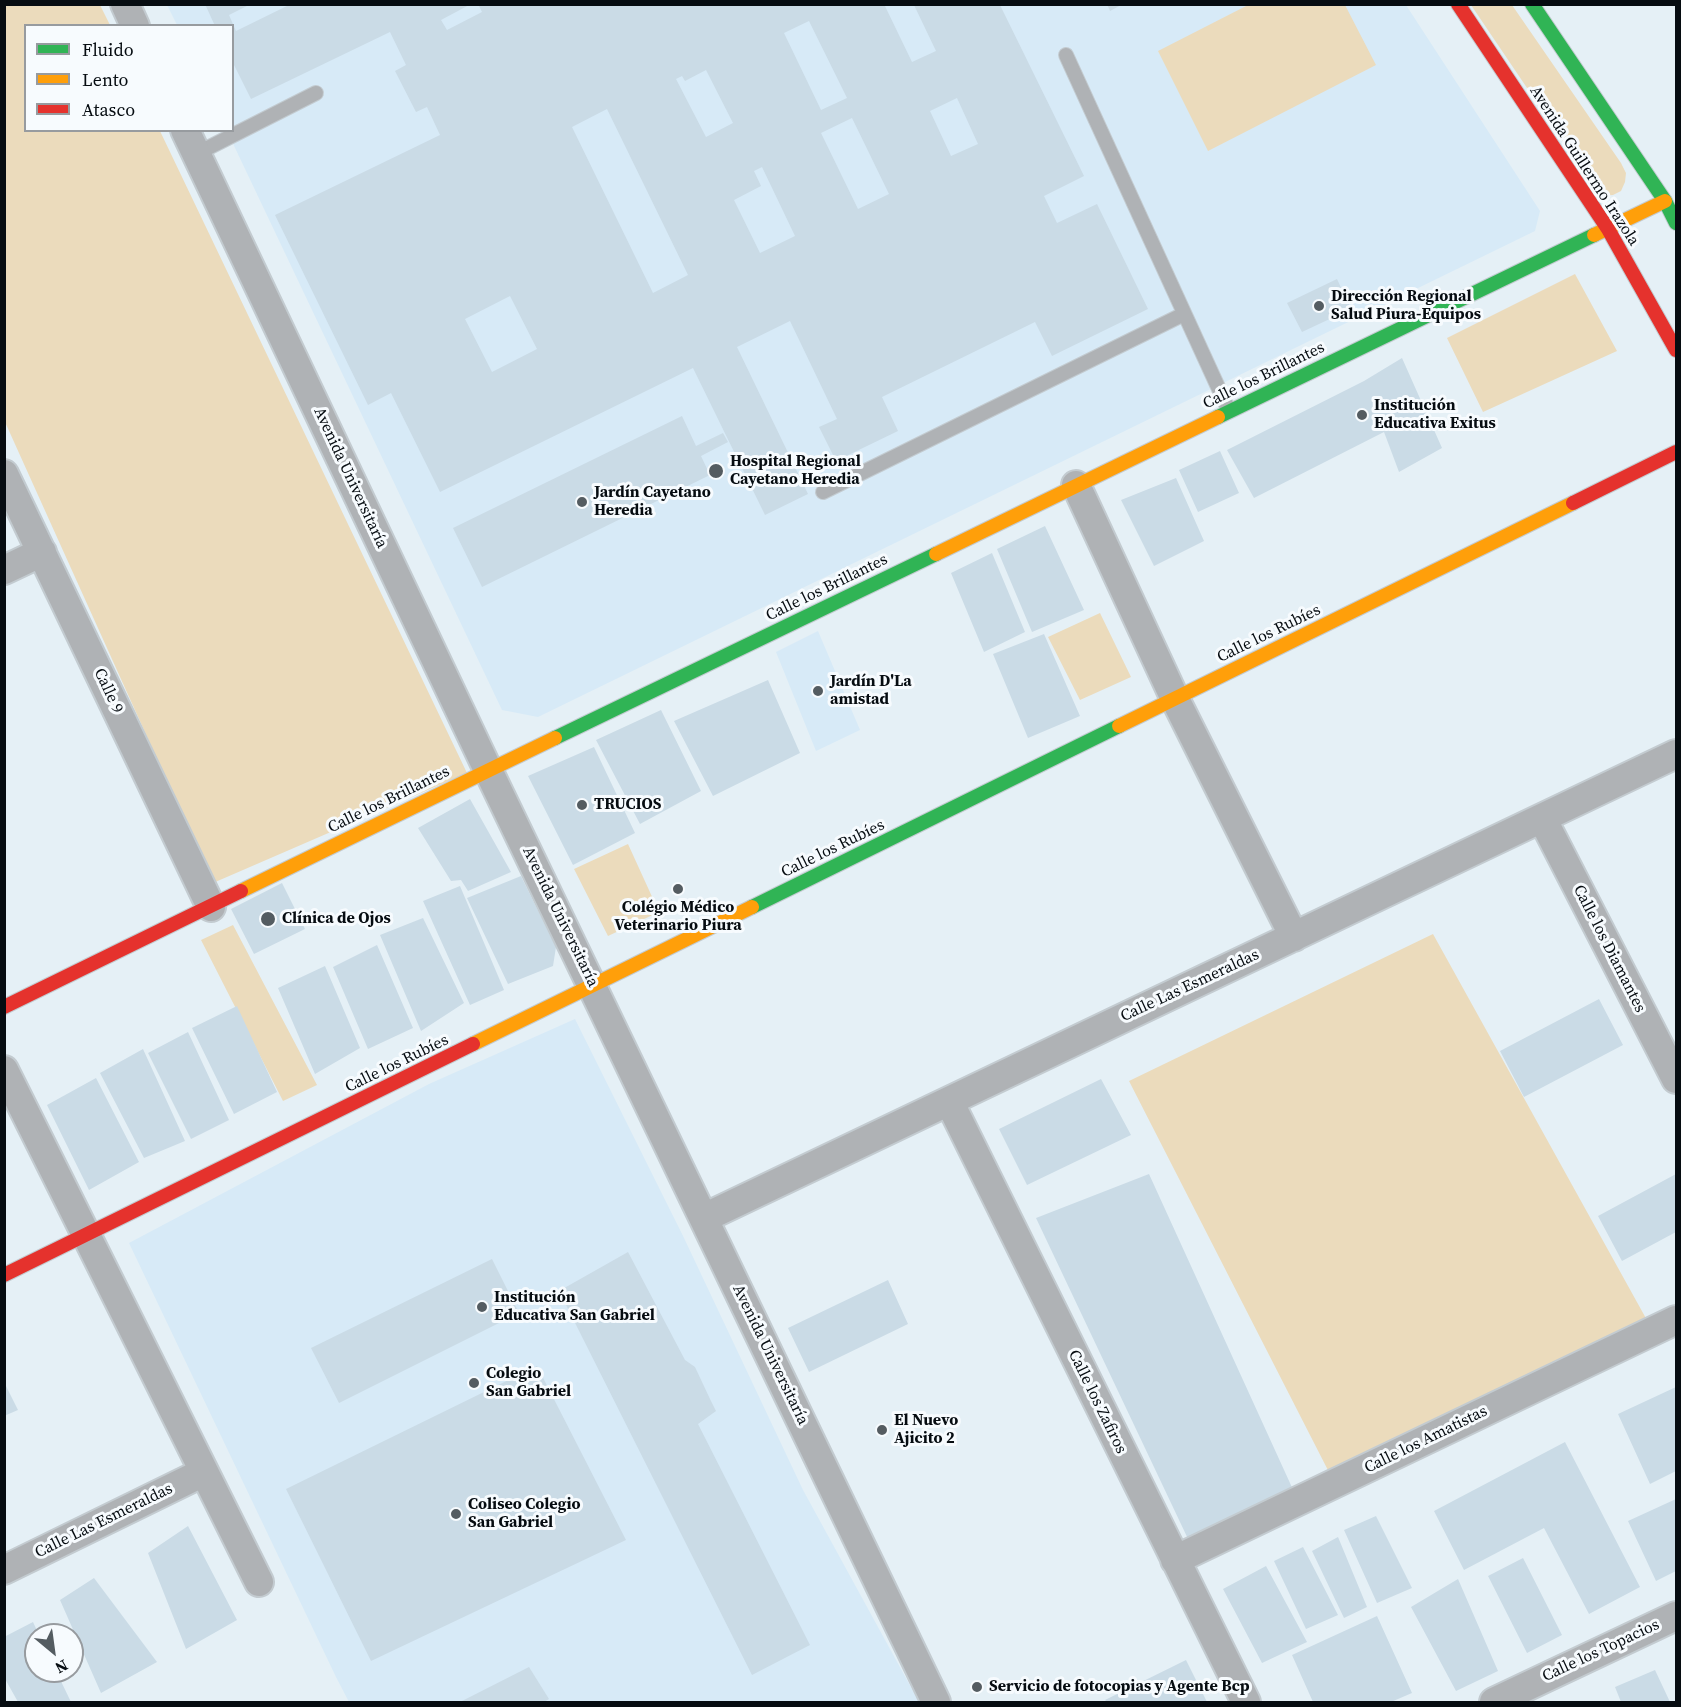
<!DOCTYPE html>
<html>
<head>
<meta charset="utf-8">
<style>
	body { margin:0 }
	#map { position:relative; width:1681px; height:1707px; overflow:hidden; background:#e5f0f6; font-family:"Source Serif 4",serif }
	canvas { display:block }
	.frame { position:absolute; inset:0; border:6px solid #060c11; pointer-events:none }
	.legend { position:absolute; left:24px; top:24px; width:210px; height:108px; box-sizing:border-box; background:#f7fbfe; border:2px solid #979b9f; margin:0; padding:8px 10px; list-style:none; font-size:18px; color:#060c11 }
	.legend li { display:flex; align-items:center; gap:12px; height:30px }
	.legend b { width:30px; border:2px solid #979b9f }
	.north { position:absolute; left:24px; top:1623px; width:60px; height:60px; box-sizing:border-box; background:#f7fbfe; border:2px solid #979b9f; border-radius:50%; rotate:151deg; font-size:16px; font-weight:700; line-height:24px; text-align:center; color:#060c11 }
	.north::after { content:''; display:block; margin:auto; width:21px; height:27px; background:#545c61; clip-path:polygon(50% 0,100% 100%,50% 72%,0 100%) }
</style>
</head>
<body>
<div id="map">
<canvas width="1681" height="1707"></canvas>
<div class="frame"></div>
<ul class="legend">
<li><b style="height:8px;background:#30b455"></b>Fluido</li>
<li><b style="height:8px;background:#ff9f0a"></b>Lento</li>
<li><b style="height:8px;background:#e5322d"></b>Atasco</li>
</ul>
<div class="north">N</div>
</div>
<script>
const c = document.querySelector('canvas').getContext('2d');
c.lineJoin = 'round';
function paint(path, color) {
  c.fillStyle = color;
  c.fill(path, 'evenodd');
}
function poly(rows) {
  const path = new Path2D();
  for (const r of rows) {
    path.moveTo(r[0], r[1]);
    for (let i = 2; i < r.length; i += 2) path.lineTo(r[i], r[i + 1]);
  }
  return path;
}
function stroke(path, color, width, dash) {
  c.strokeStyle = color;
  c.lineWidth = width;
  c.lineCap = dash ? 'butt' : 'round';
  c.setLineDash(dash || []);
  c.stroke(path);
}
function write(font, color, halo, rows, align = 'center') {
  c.font = font + ' "Source Serif 4",serif';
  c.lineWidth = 6;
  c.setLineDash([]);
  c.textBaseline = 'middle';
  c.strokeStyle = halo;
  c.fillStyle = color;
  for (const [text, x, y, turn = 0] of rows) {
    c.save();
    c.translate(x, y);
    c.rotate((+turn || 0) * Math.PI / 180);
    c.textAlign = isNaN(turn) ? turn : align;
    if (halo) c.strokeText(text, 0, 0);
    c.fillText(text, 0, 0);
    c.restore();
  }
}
const built = poly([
	[167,5,1406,5,1540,211,1535,231,538,717,502,710,227,131,232,130,232,26,177,25],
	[818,631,860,730,816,751,776,652],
	[575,1019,684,1238,803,1490,919,1702,349,1702,336,1677,129,1243,429,1084]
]);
const green = poly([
	[1250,4,1345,5,1376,65,1208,151,1158,51],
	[4,5,100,5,110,25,26,26,26,130,160,131,467,773,213,883,5,422],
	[1471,5,1512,5,1621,163,1626,173,1625,182,1621,191,1613,195,1600,196],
	[1575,274,1617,351,1483,412,1447,338],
	[1100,613,1131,677,1080,700,1048,637],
	[628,844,659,912,608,936,574,869],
	[233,925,317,1085,283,1101,201,940],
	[1433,934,1648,1322,1334,1482,1129,1081]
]);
const building = poly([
	[205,4,251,4,229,15,236,31,291,4,471,4,441,20,447,30,482,12,478,4,884,4,912,62,936,51,914,5,1000,5,1084,176,1044,196,1057,223,1097,204,1148,309,1052,356,1035,322,882,397,898,431,836,461,819,427,837,419,790,321,737,347,808,494,765,515,693,368,440,492,391,393,368,405,275,215,440,135,427,107,416,112,395,71,406,65,390,32,251,99,232,61,232,26,215,26],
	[809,21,847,98,821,110,784,33],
	[706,70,733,123,706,137,676,79,682,76,685,81],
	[957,98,978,144,951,156,930,111],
	[607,109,688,275,653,293,572,127],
	[852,118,889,194,858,209,821,133],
	[762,167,795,236,760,253,734,200,761,186,754,171],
	[510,296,537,349,492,372,465,319],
	[1107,4,1123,4,1110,11],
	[1337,279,1351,309,1302,332,1287,303],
	[1402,358,1442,448,1399,472,1384,432,1254,498,1227,450,1364,381],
	[682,416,696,446,723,433,728,442,701,456,710,475,482,587,453,528],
	[1220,451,1239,493,1198,512,1179,470],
	[1176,478,1204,541,1154,566,1121,500],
	[1045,526,1084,610,1032,632,997,549],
	[992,553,1025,632,984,652,951,573],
	[1044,634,1080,716,1028,738,993,654],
	[768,680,800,753,713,796,674,721],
	[661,710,701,791,640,824,596,740],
	[594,747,635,833,573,865,528,776],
	[470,799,511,872,468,891,461,880,451,881,418,828],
	[521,876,556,947,553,966,508,984,467,898],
	[282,883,305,929,254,954,231,909],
	[460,886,504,990,470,1005,423,901],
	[423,918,464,1003,421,1031,380,935],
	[377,945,413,1028,368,1049,333,967],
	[325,966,360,1048,315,1074,278,988],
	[1599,999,1623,1045,1524,1097,1500,1051],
	[237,1006,277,1092,234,1114,192,1028],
	[188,1032,229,1120,191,1139,148,1053],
	[143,1049,185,1141,144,1158,100,1073],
	[96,1078,139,1162,89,1190,47,1105],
	[1101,1079,1131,1135,1027,1185,999,1129],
	[1149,1174,1295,1494,1189,1541,1036,1218],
	[1676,1174,1676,1232,1622,1261,1598,1216],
	[628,1252,685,1360,695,1367,710,1399,716,1411,698,1424,810,1645,752,1675,559,1291],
	[492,1259,519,1313,339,1403,311,1348],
	[888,1280,908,1324,809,1372,788,1328],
	[537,1366,626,1540,371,1661,286,1489],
	[4,1382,18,1410,4,1416],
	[1676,1387,1676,1471,1650,1484,1618,1414],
	[1565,1442,1640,1587,1589,1614,1544,1528,1464,1570,1434,1511],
	[1676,1499,1676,1571,1656,1581,1628,1521],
	[1376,1516,1412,1588,1377,1603,1344,1530],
	[188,1526,237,1620,186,1649,148,1553],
	[1338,1537,1367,1607,1344,1618,1312,1551],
	[1303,1547,1338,1615,1306,1629,1274,1561],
	[1523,1558,1562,1635,1527,1653,1488,1576],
	[1266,1566,1307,1642,1262,1663,1223,1589],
	[94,1578,157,1662,101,1693,60,1600],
	[1458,1579,1498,1671,1456,1691,1411,1607],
	[1377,1616,1412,1693,1391,1702,1313,1702,1292,1655],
	[33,1622,39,1635,36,1635,36,1671,56,1671,71,1702,18,1702,4,1677,4,1637],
	[1186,1660,1207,1702,1107,1702,1105,1700],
	[529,1667,549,1699,544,1702,460,1702],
	[1655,1670,1670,1702,1621,1702,1615,1687]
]);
const lane = poly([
	[1066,55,1229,411],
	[196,154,316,93],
	[823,492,1184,314]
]);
const street = poly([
	[125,4,135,26],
	[185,130,488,770,936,1702],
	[4,474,211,907],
	[1076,485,1175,699,1294,937],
	[4,570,42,552],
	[1542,818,1676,1079],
	[4,1070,259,1582],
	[949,1101,1246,1702],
	[704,1218,1676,754],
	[1175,1560,1676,1320],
	[4,1570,204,1472],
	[1494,1702,1676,1616]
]);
const fast = poly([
	[1532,4,1665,201,1676,223],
	[1218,417,1594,235],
	[555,738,936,554],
	[752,907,1119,726]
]);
const slow = poly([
	[1594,235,1665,201],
	[936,554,1218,417],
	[1119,726,1573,503],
	[241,891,555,738],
	[473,1044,752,907]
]);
const jam = poly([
	[1458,4,1608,229,1676,350],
	[1573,503,1676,452],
	[4,1007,241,891],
	[4,1275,473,1044]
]);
const markers = [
	[1319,306,6,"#545c61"],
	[1362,415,6,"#545c61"],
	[716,471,8,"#545c61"],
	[582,502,6,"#545c61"],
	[818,691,6,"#545c61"],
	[582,805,6,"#545c61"],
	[678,889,6,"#545c61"],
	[268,919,8,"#545c61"],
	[482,1307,6,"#545c61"],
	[474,1383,6,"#545c61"],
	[882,1430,6,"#545c61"],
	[456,1514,6,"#545c61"],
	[977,1687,6,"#545c61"]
];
const streetNames = [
	["Avenida Guillermo Irazola",1584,166,57],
	["Calle los Brillantes",1264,376,-26],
	["Avenida Universitaría",350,478,65],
	["Calle los Brillantes",827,588,-26],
	["Calle los Rubíes",1269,634,-26],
	["Calle 9",108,691,65],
	["Calle los Brillantes",389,800,-26],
	["Calle los Rubíes",833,849,-26],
	["Avenida Universitaría",560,917,64],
	["Calle los Diamantes",1609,949,63],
	["Calle Las Esmeraldas",1190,986,-25],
	["Calle los Rubíes",397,1064,-26],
	["Avenida Universitaría",770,1355,64],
	["Calle los Zafiros",1097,1402,64],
	["Calle los Amatistas",1426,1440,-26],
	["Calle Las Esmeraldas",104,1521,-26],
	["Calle los Topacios",1601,1651,-25]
];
const poiNames = [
	["Dirección Regional",1331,297],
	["Salud Piura-Equipos",1331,315],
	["Institución",1374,406],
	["Educativa Exitus",1374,424],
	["Hospital Regional",730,462],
	["Cayetano Heredia",730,480],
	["Jardín Cayetano",594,493],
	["Heredia",594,511],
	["Jardín D'La",830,682],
	["amistad",830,700],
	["TRUCIOS",594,805],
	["Colégio Médico",678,908,"center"],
	["Veterinario Piura",678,926,"center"],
	["Clínica de Ojos",282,919],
	["Institución",494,1298],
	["Educativa San Gabriel",494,1316],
	["Colegio",486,1374],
	["San Gabriel",486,1392],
	["El Nuevo",894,1421],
	["Ajicito 2",894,1439],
	["Coliseo Colegio",468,1505],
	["San Gabriel",468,1523],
	["Servicio de fotocopias y Agente Bcp",989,1687]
];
paint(built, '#d7eaf7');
paint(green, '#ebdbbc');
paint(building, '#cadbe6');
stroke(lane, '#c3cbd0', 16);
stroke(street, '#c3cbd0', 32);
stroke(fast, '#c3cbd0', 16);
stroke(slow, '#c3cbd0', 16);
stroke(jam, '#c3cbd0', 16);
stroke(lane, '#afb2b5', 14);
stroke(street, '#afb2b5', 28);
stroke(fast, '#30b455', 14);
stroke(slow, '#ff9f0a', 14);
stroke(jam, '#e5322d', 14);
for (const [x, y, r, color] of markers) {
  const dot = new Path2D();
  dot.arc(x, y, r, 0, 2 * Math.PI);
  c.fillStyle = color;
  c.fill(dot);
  stroke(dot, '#f7fbfe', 2);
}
write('16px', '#060c11', '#f7fbfe', streetNames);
write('bold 16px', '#060c11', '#f7fbfe', poiNames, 'left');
</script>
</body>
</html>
